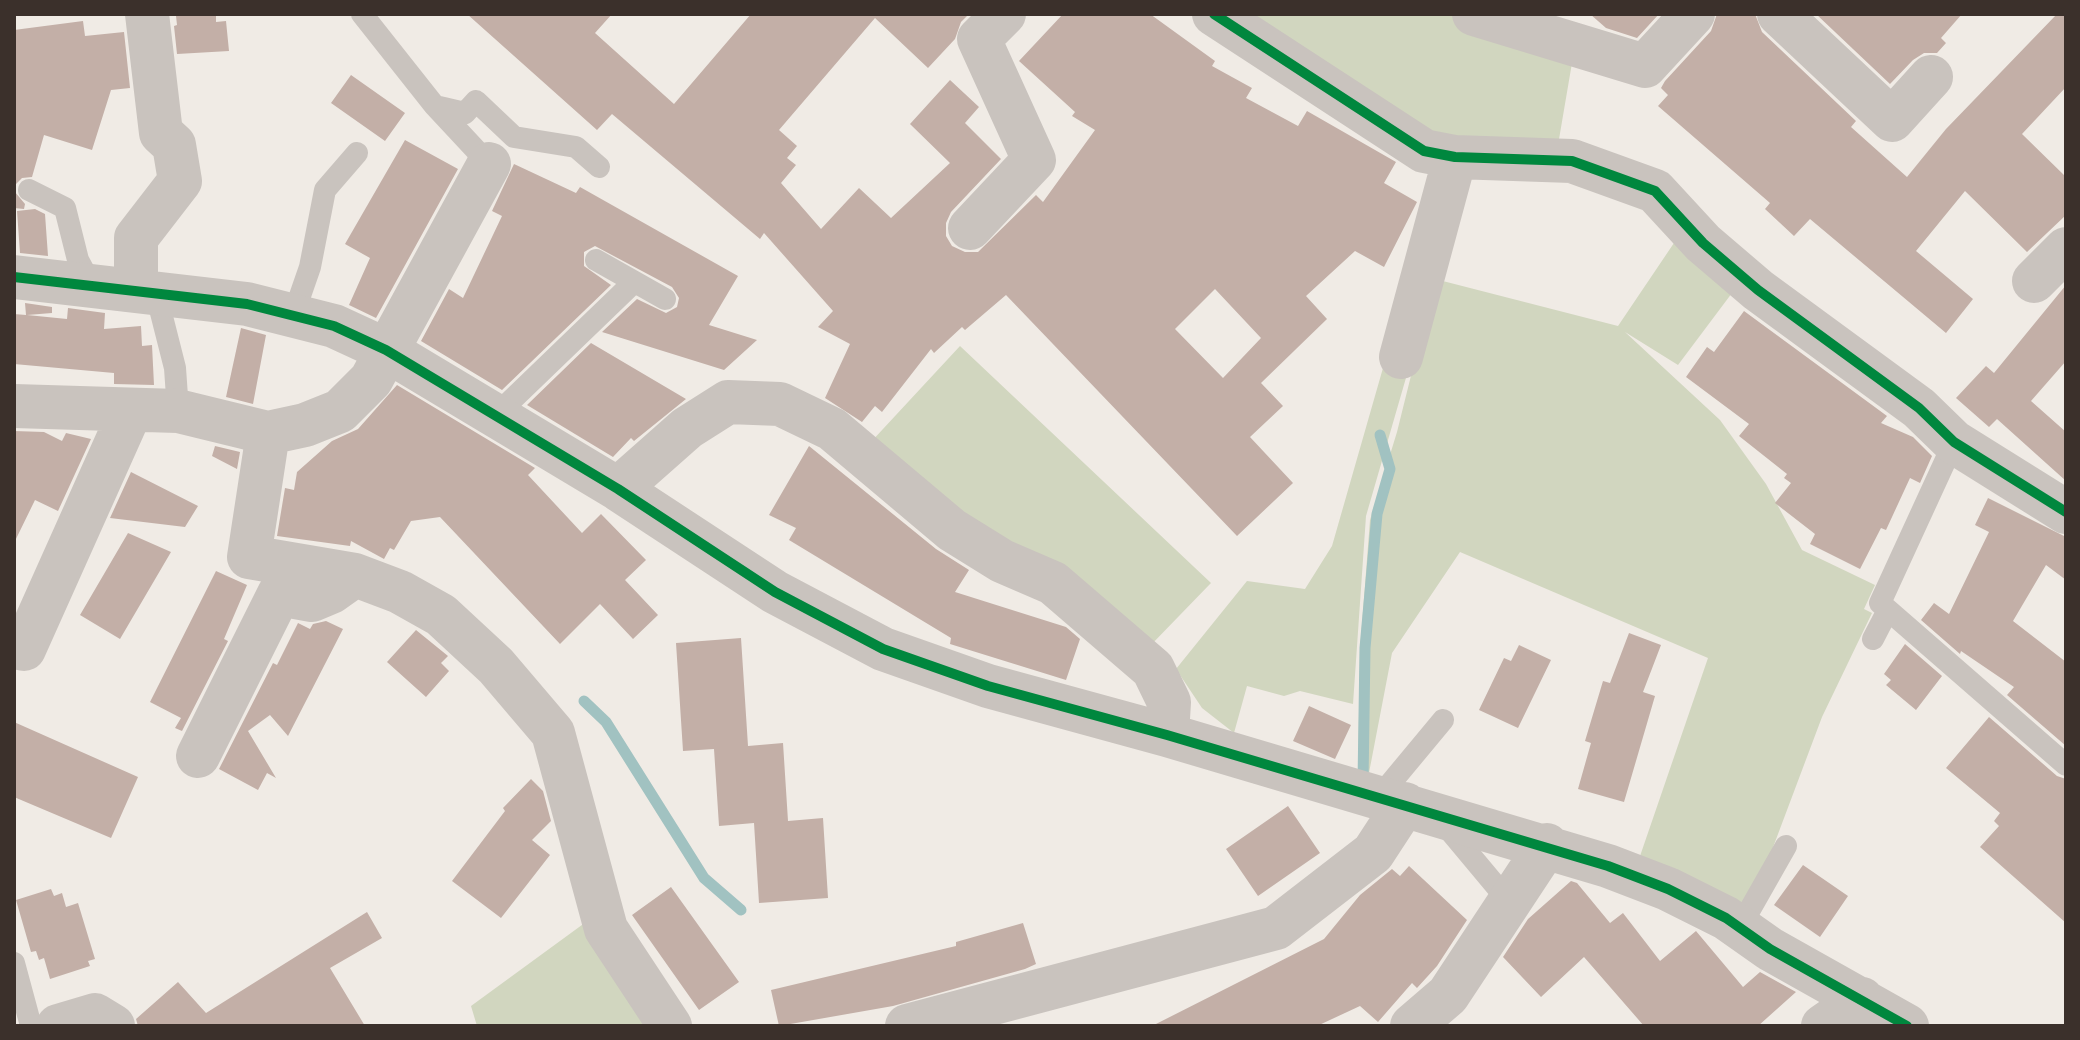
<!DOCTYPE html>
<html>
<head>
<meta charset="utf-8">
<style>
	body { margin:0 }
	#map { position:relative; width:2080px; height:1040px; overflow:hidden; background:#f0ebe5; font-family:Raleway,sans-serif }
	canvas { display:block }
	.frame { position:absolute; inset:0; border:16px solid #3b302b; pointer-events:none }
</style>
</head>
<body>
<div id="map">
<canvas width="2080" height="1040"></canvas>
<div class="frame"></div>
</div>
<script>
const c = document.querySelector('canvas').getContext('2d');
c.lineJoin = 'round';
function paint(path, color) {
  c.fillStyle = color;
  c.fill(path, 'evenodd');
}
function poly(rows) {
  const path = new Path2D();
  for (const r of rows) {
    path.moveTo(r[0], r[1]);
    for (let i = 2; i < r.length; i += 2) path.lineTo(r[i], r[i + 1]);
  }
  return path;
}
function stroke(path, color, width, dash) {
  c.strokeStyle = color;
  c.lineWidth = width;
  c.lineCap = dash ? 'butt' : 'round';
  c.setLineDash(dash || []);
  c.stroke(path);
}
const green = poly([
	[1245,14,1451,14,1487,32,1573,57,1558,145,1435,140],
	[1676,240,1732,293,1678,365,1625,332,1720,420,1766,484,1802,550,1875,585,1864,609,1872,613,1822,717,1772,850,1742,904,1639,859,1708,658,1460,552,1392,653,1368,778,1358,777,1360,650,1370,520,1397,432,1435,279,1618,326],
	[960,346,1211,583,1148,648,1001,547,870,443],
	[1385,361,1410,364,1366,516,1353,704,1300,691,1284,696,1247,686,1234,733,1202,708,1176,669,1247,581,1305,589,1332,546],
	[586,922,648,1026,477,1026,471,1006]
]);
const stream = poly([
	[584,701,606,722,704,878,741,910],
	[1363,783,1365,648,1377,514,1390,469,1380,435]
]);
const building = poly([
	[216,14,216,22,226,21,229,51,177,54,174,26,177,25,176,16],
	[467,14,612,14,595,33,674,104,751,14,969,14,961,22,955,39,928,68,875,18,779,130,797,146,787,158,796,165,781,183,821,229,859,188,891,218,950,163,910,124,950,80,979,107,965,123,1001,159,951,212,946,223,946,236,952,246,965,252,978,252,1036,195,1043,202,1095,130,1072,116,1075,112,1019,61,1063,14,1150,14,1215,61,1212,66,1252,88,1246,98,1298,126,1307,111,1396,162,1384,183,1417,202,1384,267,1355,251,1306,296,1327,319,1261,383,1283,406,1250,437,1293,483,1237,536,1006,295,965,330,962,327,934,353,931,349,882,412,875,406,862,422,825,398,850,344,818,327,833,311,764,233,760,239,612,114,597,130],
	[1215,289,1261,338,1223,378,1175,329],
	[1590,14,1659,14,1637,38,1606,28],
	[1717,14,1755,14,1762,32,1856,121,1851,127,1907,177,1946,129,2057,14,2066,14,2066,87,2022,134,2066,177,2066,215,2027,252,1965,191,1916,251,1973,299,1946,333,1810,219,1794,236,1765,209,1770,203,1658,106,1668,95,1661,88,1665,81,1711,31],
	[1816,14,1962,14,1941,38,1946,43,1937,53,1924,53,1913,60,1890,84],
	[83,21,85,36,124,32,130,88,111,90,92,150,44,135,32,177,22,178,16,184,15,192,25,204,24,209,14,208,14,30],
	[351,75,405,113,385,141,331,103],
	[405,140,458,169,376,318,349,305,370,258,345,244],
	[514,164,576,193,580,187,738,276,709,325,757,340,724,370,602,332,637,299,666,313,677,307,679,298,672,287,595,246,584,252,584,266,611,285,502,390,421,341,449,289,463,298,502,216,492,211],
	[35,209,45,214,48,256,20,253,17,211],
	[2066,285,2066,361,2031,401,2066,432,2066,481,1997,419,1989,427,1956,398,1986,366,1994,373],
	[25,303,52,307,52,313,27,315,67,319,68,308,105,313,104,329,141,326,142,346,152,345,154,385,114,384,114,373,14,364,14,314,26,315],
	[1744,311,1887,416,1881,423,1913,437,1932,456,1920,483,1910,478,1886,530,1881,528,1860,569,1810,544,1815,534,1775,503,1791,483,1784,478,1787,474,1739,436,1749,424,1686,377,1707,347,1714,352],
	[241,328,266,335,253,404,226,397],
	[591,343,686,399,634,441,631,438,613,457,527,405],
	[397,385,535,468,528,475,582,533,601,514,646,560,625,580,658,615,633,639,600,604,560,644,440,517,411,521,394,550,390,548,384,559,351,541,350,546,277,536,285,488,294,490,297,472,332,441,358,429],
	[14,431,44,432,62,441,66,433,91,439,58,511,35,500,14,543],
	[215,446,240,452,237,469,212,456],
	[809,446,936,549,969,570,955,592,1066,627,1080,639,1066,680,950,644,951,638,789,540,796,528,769,515],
	[131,472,198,506,185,527,110,518],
	[1988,498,2066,537,2066,580,2046,565,2013,621,2066,662,2066,746,2007,695,2014,687,1961,651,1960,654,1921,620,1934,603,1949,614,1989,532,1975,525],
	[128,533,171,552,120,639,80,615],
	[216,571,247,585,224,639,228,641,182,731,175,728,181,718,150,702],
	[326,621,343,629,288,736,270,715,248,731,276,778,267,773,258,790,219,769,273,663,277,665,298,623,310,629,313,624],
	[416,630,448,656,441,663,449,671,426,697,387,662],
	[1629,633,1661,645,1643,692,1655,696,1624,802,1578,789,1591,743,1585,741,1603,681,1610,683],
	[741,638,748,746,783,743,788,821,823,818,828,898,759,903,754,823,719,826,714,749,683,751,676,643],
	[1905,644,1942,676,1916,710,1886,685,1891,680,1884,674],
	[1519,645,1551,660,1518,728,1479,710,1504,658,1511,661],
	[1309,706,1351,725,1335,759,1293,741],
	[1989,717,2057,776,2066,779,2066,923,1980,847,1999,826,1994,821,2000,813,1946,768],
	[14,722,138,777,111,838,14,797],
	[531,779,543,791,551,821,532,840,550,855,501,918,452,881,505,811,503,808],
	[1288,806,1320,853,1258,896,1226,849],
	[1803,865,1848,896,1820,937,1774,905],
	[1409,866,1467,920,1437,966,1417,988,1412,983,1378,1022,1360,1006,1317,1026,1152,1026,1324,939,1360,895,1392,869,1400,876],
	[1571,881,1577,883,1610,923,1623,913,1660,961,1696,931,1743,987,1760,972,1796,992,1758,1026,1644,1026,1584,957,1541,997,1503,957,1528,919],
	[671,887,739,982,699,1010,632,915],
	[51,889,54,896,62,893,66,907,78,903,95,959,88,961,90,966,50,979,44,958,39,960,36,951,31,952,16,900],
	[367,912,382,938,330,968,365,1026,138,1026,136,1019,178,982,206,1013],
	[1023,923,1036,964,1025,969,893,1006,779,1026,771,990,956,946,956,942]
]);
const lane = poly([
	[362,14,434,105,489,164],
	[435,106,465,113,476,101,514,137,576,147,599,167],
	[29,190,65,208,78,260,92,286],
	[596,260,665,299],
	[156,293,175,368,178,411],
	[293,316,310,267,325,190,357,153],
	[495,416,634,282],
	[1954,442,1880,603,2066,765],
	[1873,639,1888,610],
	[1379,797,1443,720],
	[1445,825,1511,904],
	[1740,927,1786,846],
	[14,963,31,1026]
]);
const street = poly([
	[1214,14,1424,151,1455,157,1572,161,1655,191,1703,243,1758,290,1919,408,1954,442,2066,512],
	[1474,14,1645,66,1693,14],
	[1779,14,1892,120,1931,77],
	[970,228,1034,160,979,39,1004,14],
	[14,277,247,304,334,326,386,350,618,489,775,592,883,649,988,686,1167,735,1608,866,1668,889,1726,918,1770,949,1907,1026],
	[2034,281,2066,249],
	[136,291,136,238,180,181,174,145,161,133,147,14],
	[1401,357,1455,157],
	[14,406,178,411,268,433,305,425,340,411,371,380,489,164],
	[268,433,249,557,355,575,400,592,441,615,496,666,553,733,606,929,670,1026],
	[618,489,687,428,728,402,780,404,832,429,952,530,1002,561,1053,583,1153,669,1169,702,1167,735],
	[14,647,24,649,131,410],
	[198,756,279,594,312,600,331,592,355,575],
	[58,1026,95,1015,113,1026],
	[907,1026,1276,928,1373,853,1405,804],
	[1412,1026,1448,995,1547,845],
	[1823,1026,1862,999]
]);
const cycleway = poly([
	[1214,14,1424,151,1455,157,1572,161,1655,191,1703,243,1758,290,1919,408,1954,442,2066,512],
	[14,277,247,304,334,326,386,350,618,489,775,592,883,649,988,686,1167,735,1608,866,1668,889,1726,918,1770,949,1907,1026]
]);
paint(green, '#d1d6bf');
stroke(stream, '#a1c2c1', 11);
paint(building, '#c3afa7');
stroke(lane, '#c9c3be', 22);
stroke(street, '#c9c3be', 44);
stroke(cycleway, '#00873e', 10);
</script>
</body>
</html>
